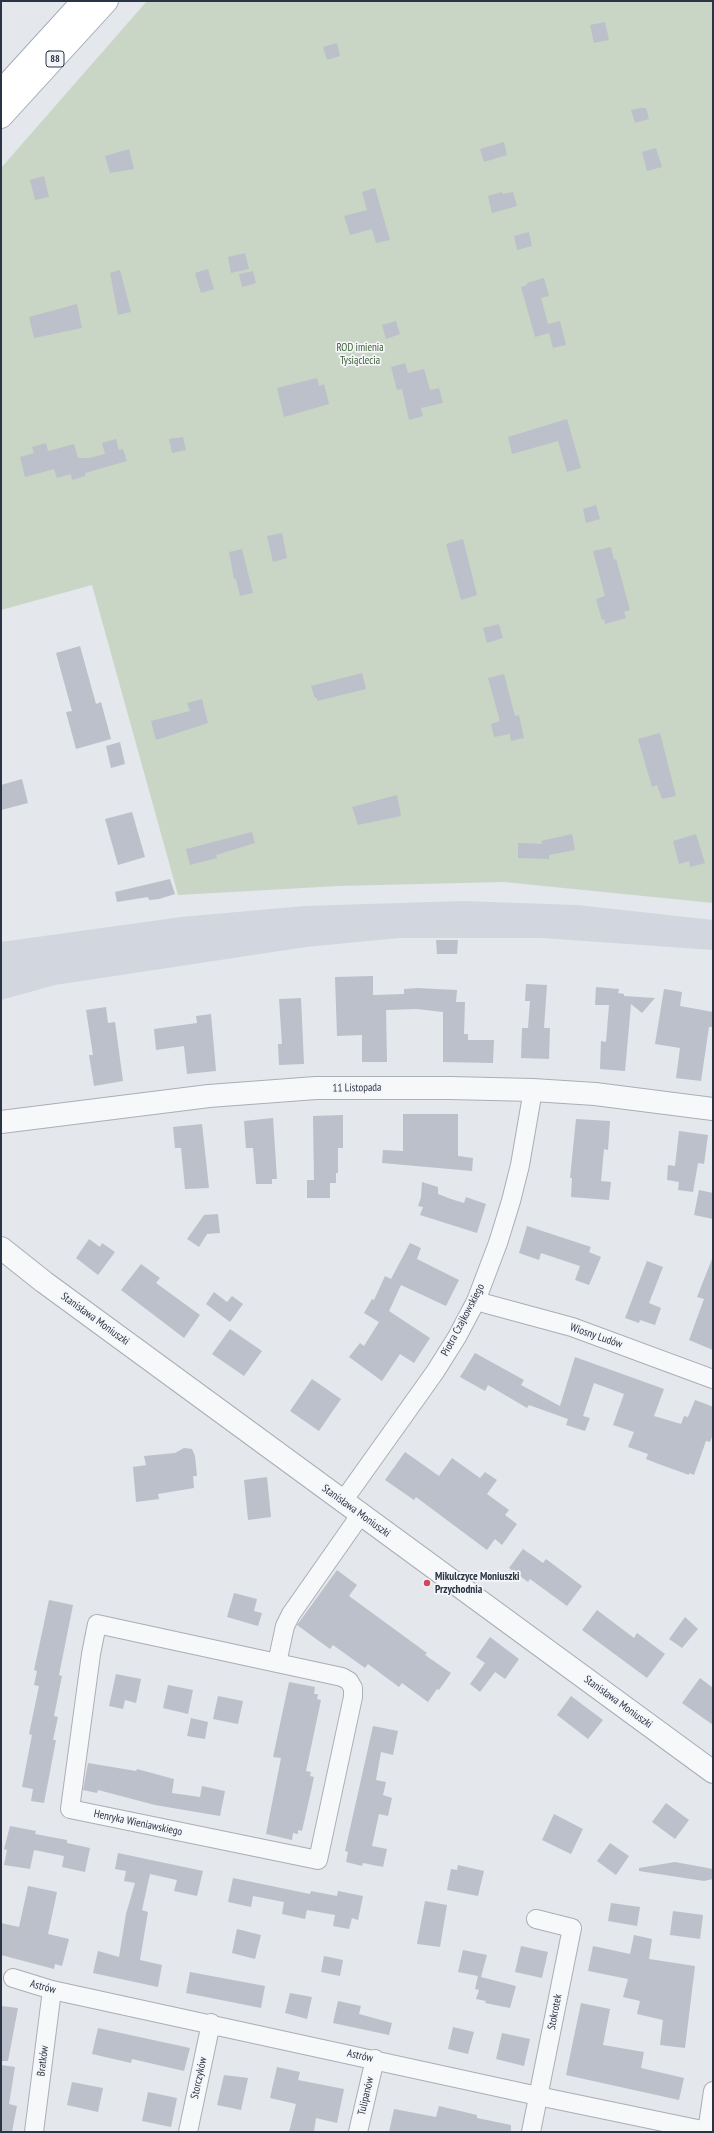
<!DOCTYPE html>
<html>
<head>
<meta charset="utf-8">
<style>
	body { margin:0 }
	#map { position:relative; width:714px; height:2133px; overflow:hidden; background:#e4e7ec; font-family:"PT Sans Narrow",sans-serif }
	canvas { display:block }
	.frame { position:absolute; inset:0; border:2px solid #2b3445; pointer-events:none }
</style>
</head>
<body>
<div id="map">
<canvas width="714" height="2133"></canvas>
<div class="frame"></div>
</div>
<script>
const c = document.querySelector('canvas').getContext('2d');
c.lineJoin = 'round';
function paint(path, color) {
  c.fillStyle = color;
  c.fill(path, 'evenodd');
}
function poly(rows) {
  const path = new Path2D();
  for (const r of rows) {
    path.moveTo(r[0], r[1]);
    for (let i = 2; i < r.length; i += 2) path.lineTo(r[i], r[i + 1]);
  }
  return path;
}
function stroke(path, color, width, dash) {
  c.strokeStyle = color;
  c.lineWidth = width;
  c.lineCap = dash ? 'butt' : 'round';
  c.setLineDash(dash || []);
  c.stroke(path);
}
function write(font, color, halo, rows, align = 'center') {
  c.font = font + ' "PT Sans Narrow",sans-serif';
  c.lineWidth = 3.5;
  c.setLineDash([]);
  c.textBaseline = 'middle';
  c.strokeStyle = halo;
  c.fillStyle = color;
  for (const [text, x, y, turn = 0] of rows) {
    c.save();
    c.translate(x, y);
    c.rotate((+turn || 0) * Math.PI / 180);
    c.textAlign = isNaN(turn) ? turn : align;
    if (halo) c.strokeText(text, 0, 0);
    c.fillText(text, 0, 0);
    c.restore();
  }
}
const built = poly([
	[462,901,577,905,713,920,713,950,542,938,399,938,306,947,55,985,1,1000,1,942,181,917,304,906]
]);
const green = poly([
	[147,1,713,1,713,903,504,882,338,886,178,895,92,585,1,610,1,168]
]);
const building = poly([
	[605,22,609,40,594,43,590,25],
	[337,43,340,56,327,60,323,47],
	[640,108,646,108,649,119,635,123,631,110],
	[504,142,507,155,484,162,480,149],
	[656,148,662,167,647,171,642,152],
	[129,149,134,169,110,173,105,156],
	[44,176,49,197,35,200,30,180],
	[375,188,390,240,376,243,372,229,350,235,344,216,367,210,362,192],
	[502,192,503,194,513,192,517,206,492,213,488,196],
	[529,232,532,246,517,250,514,236],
	[245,253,249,269,231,273,228,257],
	[208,269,214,289,201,293,195,273],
	[120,270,131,312,118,315,110,273],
	[253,271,256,283,242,287,239,274],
	[544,278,549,296,541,298,548,324,560,321,566,345,553,348,549,333,535,337,521,287,527,285,527,283],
	[77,304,82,328,34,338,29,317],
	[396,321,400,334,386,339,382,325],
	[405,363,408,373,424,369,430,390,439,388,443,403,421,408,423,416,409,420,402,389,397,390,391,367],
	[317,378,319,386,324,384,329,404,284,417,277,388],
	[567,419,581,468,567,472,558,441,512,454,508,437],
	[183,437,186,450,172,453,169,439],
	[116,439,119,450,123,449,127,461,85,473,85,476,72,480,71,474,57,478,54,469,25,477,20,457,34,453,32,447,46,443,48,451,74,444,78,458,89,458,105,454,102,443],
	[596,505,600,519,586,523,583,509],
	[282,533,287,558,273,562,267,536],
	[463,539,477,595,461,600,446,544],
	[611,547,614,560,616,559,630,610,624,612,626,618,605,624,604,619,602,620,596,599,605,596,593,551],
	[242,549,253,593,240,596,236,579,234,579,229,552],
	[499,624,503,638,487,643,483,628],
	[80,646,96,704,101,702,111,739,76,749,66,712,72,711,56,653],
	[362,673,366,689,317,701,317,698,315,698,311,686],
	[504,674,515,716,519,715,524,738,511,741,510,734,494,737,491,724,500,721,488,678],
	[202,699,208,723,156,740,151,721,190,711,187,703],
	[660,733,676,796,662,799,657,785,652,787,638,739],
	[120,742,125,764,111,768,106,746],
	[22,779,28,803,1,810,1,785],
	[397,795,401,816,358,825,352,807],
	[132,812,145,857,118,865,105,819],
	[252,832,255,843,216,855,217,858,190,865,186,849],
	[572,834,575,850,549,855,549,859,518,858,518,843,542,844,541,841],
	[696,834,705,863,690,867,689,861,679,864,673,841],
	[170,879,175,894,159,899,149,900,148,897,117,902,115,892],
	[436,940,458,940,457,954,437,954],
	[373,976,373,995,404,994,404,989,417,988,457,990,456,1002,465,1002,464,1034,468,1034,468,1040,494,1040,493,1063,443,1062,443,1012,416,1009,386,1010,387,1062,362,1062,362,1035,337,1036,335,977],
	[526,984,547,985,544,1028,550,1028,549,1059,521,1058,522,1028,528,1028,530,1001,525,1001],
	[596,987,619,989,618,993,624,994,624,996,655,998,642,1013,631,1004,625,1071,600,1069,601,1041,606,1042,609,1005,595,1005],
	[664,989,682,992,680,1006,713,1012,713,1027,709,1027,701,1081,676,1078,680,1048,655,1044],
	[301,998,304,1064,279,1065,278,1044,282,1044,279,999],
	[106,1007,108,1023,115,1022,123,1081,94,1086,89,1055,93,1055,86,1010],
	[211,1014,216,1071,187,1074,184,1046,156,1050,154,1029,197,1023,196,1016],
	[403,1114,458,1114,458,1156,473,1158,472,1171,382,1163,383,1150,403,1151],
	[343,1115,343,1148,338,1148,338,1173,336,1173,336,1183,330,1183,330,1198,307,1198,307,1180,314,1180,313,1116],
	[273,1118,277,1179,272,1179,272,1184,256,1184,253,1148,246,1148,244,1121],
	[576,1119,610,1121,608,1150,604,1149,601,1181,611,1182,609,1200,571,1197,572,1178,570,1178],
	[202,1124,209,1188,185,1189,181,1148,175,1148,173,1127],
	[679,1131,708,1135,704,1164,698,1163,693,1192,678,1190,679,1182,667,1180,668,1165,675,1166],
	[422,1182,438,1187,438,1194,451,1199,464,1203,466,1197,486,1204,477,1233,420,1215,423,1207,418,1206,421,1197],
	[699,1190,713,1193,713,1219,694,1215],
	[218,1214,220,1233,207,1234,199,1247,187,1239,204,1215],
	[527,1226,591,1247,589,1252,601,1257,589,1285,575,1280,580,1266,541,1253,539,1260,519,1253],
	[89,1239,100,1247,102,1243,115,1252,98,1275,76,1258],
	[410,1243,421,1248,417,1259,459,1280,446,1306,401,1285,389,1311,430,1338,414,1363,400,1354,382,1381,349,1357,360,1343,364,1346,379,1322,364,1313,372,1299,374,1300,385,1276,391,1279],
	[712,1259,713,1259,713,1350,689,1340,704,1299,697,1297],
	[647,1261,663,1267,649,1303,661,1308,655,1325,640,1320,639,1323,625,1318],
	[141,1264,160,1278,156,1283,200,1315,184,1338,121,1290],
	[214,1292,227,1302,232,1296,243,1304,230,1322,206,1304],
	[230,1329,262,1351,244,1376,212,1354],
	[475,1353,524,1380,521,1385,560,1406,575,1357,664,1389,654,1416,681,1424,684,1416,688,1417,695,1400,706,1404,713,1407,713,1434,710,1442,706,1441,694,1475,689,1473,689,1475,656,1463,646,1459,648,1454,628,1447,634,1432,613,1425,624,1394,594,1383,583,1416,590,1418,585,1431,566,1425,568,1419,529,1405,527,1408,488,1385,485,1391,460,1377],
	[312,1379,341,1399,319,1431,290,1411],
	[184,1448,192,1449,195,1456,197,1476,193,1476,194,1488,158,1494,159,1499,136,1502,133,1467,146,1465,144,1456,175,1453],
	[405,1452,439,1476,452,1458,480,1478,485,1472,497,1480,487,1494,509,1510,505,1515,517,1524,502,1545,495,1539,487,1550,416,1497,414,1500,385,1480],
	[267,1477,271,1517,248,1520,244,1480],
	[523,1549,543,1563,546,1559,582,1586,567,1606,530,1579,528,1582,509,1568],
	[337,1570,357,1585,349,1596,427,1653,425,1655,451,1673,439,1690,437,1689,428,1702,402,1683,399,1687,368,1664,365,1668,333,1645,330,1649,297,1625],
	[234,1593,257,1599,254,1611,262,1613,258,1626,227,1617],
	[49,1600,73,1605,59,1675,62,1676,54,1716,58,1717,53,1740,56,1740,44,1803,31,1801,33,1789,22,1787,32,1735,29,1734,39,1686,34,1685,37,1671,34,1670],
	[597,1610,634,1638,637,1633,665,1654,647,1678,582,1630],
	[685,1617,698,1629,682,1648,669,1639],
	[490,1637,519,1659,505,1679,495,1672,480,1692,470,1684,485,1663,476,1657],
	[116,1674,141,1679,136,1703,125,1700,123,1709,109,1706],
	[700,1678,713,1688,713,1725,682,1703],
	[289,1682,315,1687,314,1694,318,1694,317,1699,321,1700,306,1771,311,1772,310,1776,314,1777,311,1791,302,1831,298,1830,298,1834,293,1833,292,1840,266,1834,281,1758,273,1757],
	[168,1685,193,1690,188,1714,163,1708],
	[218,1696,243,1701,238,1724,213,1719],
	[571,1696,603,1720,588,1739,557,1715],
	[191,1718,208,1722,205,1739,187,1736],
	[373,1726,398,1731,393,1755,381,1752,376,1780,386,1782,383,1795,392,1798,388,1816,379,1814,372,1846,387,1849,383,1867,363,1863,362,1866,346,1862,348,1852,345,1851],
	[88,1763,136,1771,137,1769,174,1779,172,1793,200,1797,202,1786,225,1791,220,1816,155,1805,98,1790,97,1793,83,1790],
	[666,1803,689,1820,675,1839,652,1822],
	[554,1814,583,1829,571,1854,542,1840],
	[10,1826,36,1831,35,1834,67,1840,67,1843,90,1848,85,1872,62,1867,64,1856,34,1850,30,1869,4,1865,7,1850,4,1849],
	[610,1843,629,1856,616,1875,597,1861],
	[118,1853,203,1871,197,1896,174,1891,177,1880,150,1874,142,1910,148,1912,140,1960,162,1965,158,1987,93,1973,98,1951,119,1957,126,1914,135,1883,124,1881,126,1871,115,1869],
	[675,1862,713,1869,713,1879,704,1881,639,1871,639,1868],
	[458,1865,484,1871,478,1896,447,1890,451,1869,457,1870],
	[233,1878,310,1894,311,1891,337,1896,338,1891,363,1896,358,1920,352,1918,349,1929,333,1926,335,1915,307,1910,305,1919,282,1914,284,1902,253,1896,251,1907,228,1902],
	[28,1886,57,1892,48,1934,69,1939,62,1966,55,1964,54,1969,1,1955,1,1923,19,1927],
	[425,1901,447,1905,440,1947,417,1944],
	[611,1903,640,1907,637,1926,608,1921],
	[673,1911,703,1915,700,1939,670,1935],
	[237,1929,261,1935,255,1959,232,1953],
	[634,1935,652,1939,649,1959,695,1966,685,2048,660,2045,663,2020,637,2014,640,2001,623,1997,628,1979,588,1971,593,1946,630,1954],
	[521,1946,548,1952,542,1978,515,1972],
	[463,1950,487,1955,481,1977,516,1986,510,2008,485,2003,486,2001,476,1999,479,1990,475,1989,478,1976,458,1972],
	[324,1956,343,1960,340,1976,321,1972],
	[190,1972,265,1986,261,2008,186,1993],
	[290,1993,312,1997,307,2019,285,2013],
	[338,2001,361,2006,359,2014,392,2023,389,2035,333,2023],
	[581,2003,610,2009,603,2045,644,2052,641,2068,684,2078,679,2100,566,2075],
	[1,2006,18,2008,8,2061,1,2061],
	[453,2027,474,2032,468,2054,448,2049],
	[98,2028,190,2048,184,2071,132,2059,131,2063,92,2054],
	[502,2033,530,2039,524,2066,496,2059],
	[1,2065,15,2067,9,2104,17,2106,12,2132,1,2132],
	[277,2067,300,2072,298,2080,344,2089,337,2123,316,2118,314,2132,289,2132,296,2104,270,2098],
	[224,2075,248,2078,241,2110,217,2105],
	[72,2082,103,2088,98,2112,67,2105],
	[148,2092,177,2098,171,2127,142,2121],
	[439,2106,477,2115,477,2118,511,2125,511,2132,389,2132,394,2109,436,2117]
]);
const minor = poly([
	[476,1301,572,1327,713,1379],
	[343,1501,435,1372,457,1337,476,1301,498,1243,511,1201,520,1165,533,1090],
	[277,1663,97,1624,91,1654,70,1809,318,1860,353,1697,353,1688,349,1681,342,1677,277,1663,285,1626,291,1614,361,1514],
	[13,1978,52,1990,538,2096,707,2131],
	[34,2132,52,1990],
	[188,2132,211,2023],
	[358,2132,375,2059],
	[531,2132,572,1928,536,1919],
	[707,2132,713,2091]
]);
const tertiary = poly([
	[1,1122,209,1096,316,1088,450,1088,533,1090,595,1094,713,1109],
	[1,1248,44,1282,713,1772]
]);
const primary = poly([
	[1,91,83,1],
	[1,117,107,1]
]);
const markers = [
	[427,1583,4,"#d1495b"]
];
const shields = [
	[55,59,18]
];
const shieldNames = [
	["88",55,59]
];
const parkNames = [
	["ROD imienia",360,348],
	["Tysiąclecia",360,361]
];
const streetNames = [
	["11 Listopada",357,1088,-1],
	["Stanisława Moniuszki",95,1319,36],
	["Piotra Czajkowskiego",463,1320,-62],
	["Wiosny Ludów",596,1336,19],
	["Stanisława Moniuszki",356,1511,36],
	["Stanisława Moniuszki",618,1702,36],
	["Henryka Wieniawskiego",138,1823,12],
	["Astrów",43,1987,15],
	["Stokrotek",555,2012,-79],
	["Astrów",360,2056,13],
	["Bratków",43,2061,-83],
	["Storczyków",199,2078,-78],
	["Tulipanów",366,2096,-77]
];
const poiNames = [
	["Mikulczyce Moniuszki",435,1577],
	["Przychodnia",435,1590]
];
paint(built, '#d2d6de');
paint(green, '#c9d6c5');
paint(building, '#bbc0ca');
stroke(minor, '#a9aeb7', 20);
stroke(tertiary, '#a9aeb7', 24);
stroke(primary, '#a3abb8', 24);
stroke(minor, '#f7f8fa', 18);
stroke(tertiary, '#f7f8fa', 22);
stroke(primary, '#fff', 22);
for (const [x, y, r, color] of markers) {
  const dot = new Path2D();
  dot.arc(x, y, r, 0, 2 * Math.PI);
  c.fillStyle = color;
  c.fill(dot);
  stroke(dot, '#f4f6f9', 1.5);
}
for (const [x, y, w] of shields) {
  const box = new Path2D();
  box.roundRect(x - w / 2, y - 8, w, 16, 3);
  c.fillStyle = '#f4f6f9';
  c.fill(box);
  stroke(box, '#2b3445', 1);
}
write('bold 10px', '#2b3445', null, shieldNames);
write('11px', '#3f6138', '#f4f6f9', parkNames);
write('11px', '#2b3445', '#f4f6f9', streetNames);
write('bold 11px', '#2b3445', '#f4f6f9', poiNames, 'left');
</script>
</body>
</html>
